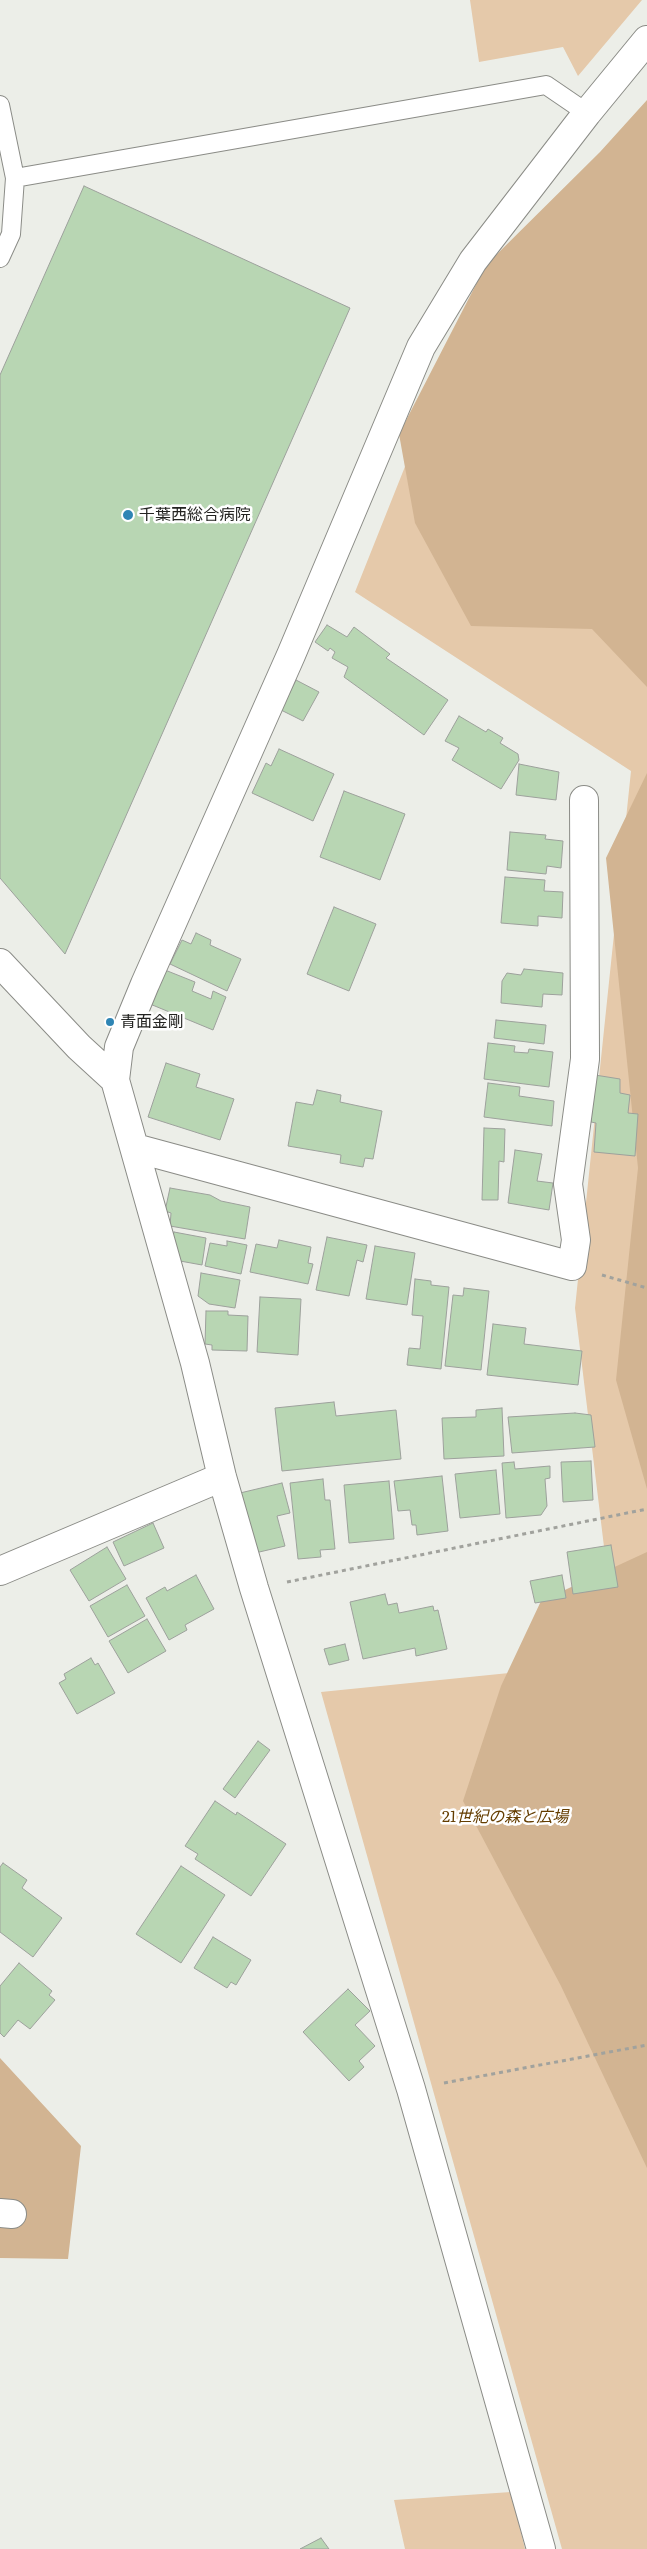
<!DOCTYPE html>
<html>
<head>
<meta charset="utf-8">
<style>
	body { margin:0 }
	canvas { display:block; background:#eceee8 }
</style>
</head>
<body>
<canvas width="647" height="2549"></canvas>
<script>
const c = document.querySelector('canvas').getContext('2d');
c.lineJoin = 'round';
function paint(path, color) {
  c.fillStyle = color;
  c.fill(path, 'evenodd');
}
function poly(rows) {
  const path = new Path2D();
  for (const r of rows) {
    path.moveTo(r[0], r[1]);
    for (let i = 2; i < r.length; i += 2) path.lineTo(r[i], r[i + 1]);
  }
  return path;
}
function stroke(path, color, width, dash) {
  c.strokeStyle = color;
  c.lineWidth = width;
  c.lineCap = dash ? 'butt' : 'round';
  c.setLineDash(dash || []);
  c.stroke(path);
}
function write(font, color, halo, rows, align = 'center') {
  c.font = font + ' Literata,"Noto Sans JP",serif';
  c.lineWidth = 5;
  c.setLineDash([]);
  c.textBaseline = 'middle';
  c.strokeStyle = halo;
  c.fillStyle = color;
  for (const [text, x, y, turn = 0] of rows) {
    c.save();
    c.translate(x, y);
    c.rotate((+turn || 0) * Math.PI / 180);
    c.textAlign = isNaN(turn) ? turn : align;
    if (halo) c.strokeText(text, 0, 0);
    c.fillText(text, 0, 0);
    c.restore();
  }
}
const green = poly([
	[470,0,642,0,578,76,563,47,479,62],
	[647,126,647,2549,562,2549,321,1692,618,1662,575,1308,631,771,355,592,465,316],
	[511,2492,525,2549,405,2549,394,2500]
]);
const forest = poly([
	[647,100,647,687,592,629,471,626,415,523,399,434,486,265,600,152],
	[647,773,647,1489,616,1380,638,1168,606,858],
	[647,1552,647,2168,561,1986,463,1801,501,1686,541,1601],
	[0,2058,81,2146,68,2259,0,2258]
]);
const building = poly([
	[84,186,350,308,65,954,0,878,0,375,84,186],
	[327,625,347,637,354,627,390,654,386,658,448,700,424,735,344,677,348,667,332,658,335,652,330,648,328,651,315,642,327,625],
	[296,680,319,692,303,721,281,710,296,680],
	[459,716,486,732,488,729,503,738,500,743,518,754,519,760,501,789,452,760,459,748,445,741,459,716],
	[279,749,334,774,313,821,252,793,266,763,271,766,279,749],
	[519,764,559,772,556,800,516,795,519,764],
	[344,791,405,814,380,880,320,857,344,791],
	[510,832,546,835,545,839,563,841,561,868,547,866,546,874,507,870,510,832],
	[505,877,545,880,544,891,563,892,562,918,538,916,538,926,501,923,505,877],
	[334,907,376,924,349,991,307,974,334,907],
	[196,933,211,940,210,945,241,959,227,991,170,964,182,940,191,944,196,933],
	[524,969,563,973,562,995,543,994,542,1007,501,1003,502,981,507,973,521,975,524,969],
	[165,970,195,982,192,991,211,999,213,991,226,997,213,1030,150,1004,165,970],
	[496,1020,546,1025,544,1044,494,1038,496,1020],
	[488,1043,515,1046,514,1052,528,1053,529,1049,553,1052,549,1087,484,1079,488,1043],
	[166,1063,200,1074,196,1087,234,1099,220,1140,148,1117,166,1063],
	[595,1075,620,1079,620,1093,630,1095,628,1113,638,1114,635,1156,594,1152,596,1123,591,1122,595,1075],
	[488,1083,520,1087,519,1096,554,1101,552,1126,484,1117,488,1083],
	[317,1090,341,1095,340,1102,382,1111,373,1159,365,1158,363,1167,340,1163,341,1155,288,1146,296,1102,313,1105,317,1090],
	[484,1128,505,1129,504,1162,499,1161,498,1200,482,1200,484,1128],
	[515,1150,542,1154,537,1181,553,1183,549,1210,508,1203,515,1150],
	[170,1188,210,1195,221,1201,250,1207,245,1239,170,1226,171,1213,165,1211,170,1188],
	[174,1232,206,1238,202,1265,180,1261,173,1236,174,1232],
	[327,1237,367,1245,363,1262,357,1260,349,1296,316,1290,327,1237],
	[279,1240,311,1247,308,1263,313,1264,308,1284,250,1272,256,1244,277,1248,279,1240],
	[227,1241,247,1245,241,1274,205,1266,210,1243,227,1246,227,1241],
	[375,1246,415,1253,407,1305,366,1299,375,1246],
	[201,1273,240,1280,235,1308,209,1304,198,1296,201,1273],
	[415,1279,431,1281,431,1285,449,1287,441,1369,407,1365,409,1348,420,1349,423,1316,412,1315,415,1279],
	[464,1288,489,1291,481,1370,445,1366,453,1295,463,1296,464,1288],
	[260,1297,301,1299,298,1355,257,1352,260,1297],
	[206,1311,228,1311,228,1315,248,1316,247,1351,212,1350,212,1345,205,1344,206,1311],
	[493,1324,526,1328,524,1344,582,1351,578,1385,487,1375,493,1324],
	[334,1402,336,1416,396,1410,401,1459,282,1471,275,1408,334,1402],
	[502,1408,504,1456,444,1459,442,1418,476,1417,476,1410,502,1408],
	[575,1413,591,1415,595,1447,512,1453,508,1417,575,1413],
	[591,1461,593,1500,563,1502,561,1462,591,1461],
	[514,1462,515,1469,550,1466,550,1478,545,1479,547,1506,541,1515,506,1518,502,1463,514,1462],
	[496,1470,500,1514,460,1518,455,1474,496,1470],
	[442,1476,448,1531,417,1535,416,1525,412,1525,410,1510,398,1511,394,1481,442,1476],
	[323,1479,325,1500,330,1500,335,1549,320,1550,321,1557,298,1559,290,1483,323,1479],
	[389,1481,394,1539,349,1543,344,1485,389,1481],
	[282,1483,290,1513,277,1516,285,1546,255,1553,240,1493,282,1483],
	[153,1523,164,1548,124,1566,113,1542,153,1523],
	[611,1545,618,1587,573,1594,567,1552,611,1545],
	[107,1547,126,1579,89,1601,70,1570,107,1547],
	[196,1575,214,1609,185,1625,187,1630,169,1640,146,1598,165,1587,167,1591,196,1575],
	[562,1575,566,1598,535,1603,530,1581,562,1575],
	[127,1585,145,1616,108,1637,90,1606,127,1585],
	[385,1594,388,1605,397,1603,399,1613,433,1606,434,1611,438,1610,447,1649,416,1656,415,1648,363,1659,350,1602,385,1594],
	[147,1619,166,1651,128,1673,109,1641,147,1619],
	[345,1644,349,1660,329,1665,324,1649,345,1644],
	[91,1658,95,1665,98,1663,115,1693,77,1714,59,1683,66,1679,64,1674,91,1658],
	[258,1741,270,1750,235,1798,223,1789,258,1741],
	[215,1801,236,1815,237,1812,286,1844,251,1896,195,1859,198,1854,185,1846,215,1801],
	[3,1863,27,1880,22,1888,62,1918,33,1957,0,1932,0,1867,3,1863],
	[181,1866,225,1895,181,1963,136,1934,181,1866],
	[213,1937,251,1960,236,1985,231,1982,227,1988,194,1968,213,1937],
	[19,1963,52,1991,49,1995,55,2000,30,2029,18,2020,4,2037,0,2033,0,1986,19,1963],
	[348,1989,370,2011,355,2025,375,2046,359,2061,364,2067,349,2081,303,2032,348,1989],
	[321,2538,329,2549,300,2549,321,2538]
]);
const path = poly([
	[602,1275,647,1288],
	[287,1582,647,1509],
	[444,2083,647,2045]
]);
const lane = poly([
	[0,105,15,178,11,234,0,258],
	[15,178,546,85,587,113]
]);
const street = poly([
	[0,963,79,1047,115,1080],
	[135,1148,572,1266,576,1240,568,1184,585,1059,584,800],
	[0,1571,222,1477],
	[0,2213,12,2214],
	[541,2549,411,2089,254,1588,222,1477,195,1363,115,1080,119,1047,145,984,291,655,421,347,473,261,587,113,647,40]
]);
const markers = [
	[128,515,6,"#2e85b4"],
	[110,1022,5,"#2e85b4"]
];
const poiNames = [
	["千葉西総合病院",139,515],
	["青面金剛",120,1022]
];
const parkNames = [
	["21世紀の森と広場",505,1817]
];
paint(green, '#e5c9aa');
paint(forest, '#d2b492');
paint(building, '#b8d6b3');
stroke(building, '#9da19c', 1);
stroke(lane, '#8b8c87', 20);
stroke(street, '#8b8c87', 30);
stroke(path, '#a1a29d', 3, [4, 4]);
stroke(lane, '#fff', 18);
stroke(street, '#fff', 28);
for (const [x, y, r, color] of markers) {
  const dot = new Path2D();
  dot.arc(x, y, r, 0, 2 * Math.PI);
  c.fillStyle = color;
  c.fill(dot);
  stroke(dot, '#fff', 2);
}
write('16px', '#232321', '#fff', poiNames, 'left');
write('italic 16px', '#643d00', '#fff', parkNames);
</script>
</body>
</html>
